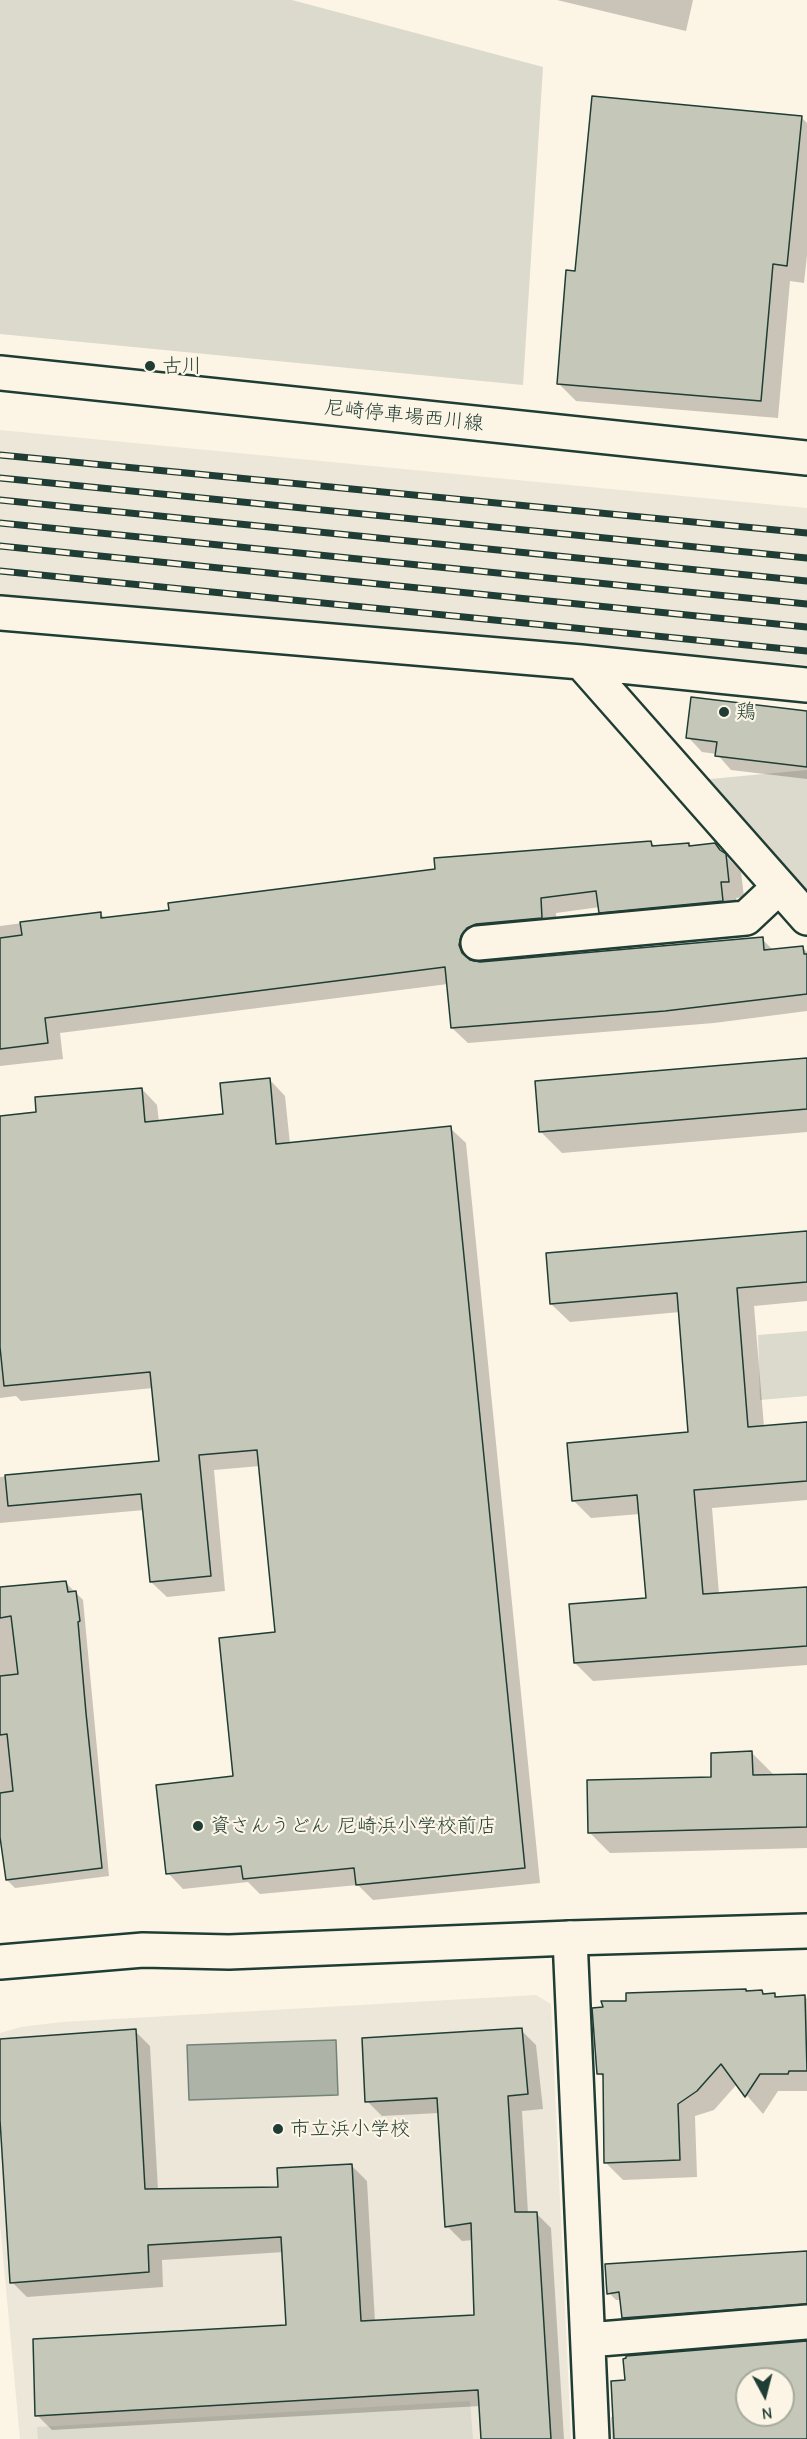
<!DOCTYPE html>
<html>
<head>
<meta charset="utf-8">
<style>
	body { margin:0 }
	#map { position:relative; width:807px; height:2439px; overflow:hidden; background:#fcf5e5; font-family:"Comic Neue",sans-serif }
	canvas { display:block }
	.north { position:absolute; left:735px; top:2367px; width:60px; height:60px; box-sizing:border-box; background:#fcf5e5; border:2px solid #a4ab9e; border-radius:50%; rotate:173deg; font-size:16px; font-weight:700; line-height:24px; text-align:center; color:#1f3d34 }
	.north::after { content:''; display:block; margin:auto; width:21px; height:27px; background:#1f3d34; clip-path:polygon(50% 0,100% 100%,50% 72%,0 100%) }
</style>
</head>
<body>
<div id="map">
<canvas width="807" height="2439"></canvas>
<div class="north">N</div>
</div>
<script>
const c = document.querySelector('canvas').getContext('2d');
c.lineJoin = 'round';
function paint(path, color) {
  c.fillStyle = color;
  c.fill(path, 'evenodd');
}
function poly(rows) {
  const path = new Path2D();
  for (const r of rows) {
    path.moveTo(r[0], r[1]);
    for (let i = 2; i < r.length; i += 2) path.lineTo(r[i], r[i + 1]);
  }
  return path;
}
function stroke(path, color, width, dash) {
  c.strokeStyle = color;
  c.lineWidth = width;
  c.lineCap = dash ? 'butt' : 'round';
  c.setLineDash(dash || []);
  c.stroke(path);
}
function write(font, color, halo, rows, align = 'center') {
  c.font = font + ' "Comic Neue","Klee One",sans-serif';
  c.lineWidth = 4.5;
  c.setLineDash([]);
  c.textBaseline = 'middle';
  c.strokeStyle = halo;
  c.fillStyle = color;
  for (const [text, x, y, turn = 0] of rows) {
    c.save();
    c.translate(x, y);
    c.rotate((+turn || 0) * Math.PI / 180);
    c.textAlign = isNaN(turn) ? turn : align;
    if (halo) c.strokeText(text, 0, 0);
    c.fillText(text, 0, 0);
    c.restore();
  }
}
const built = poly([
	[0,430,807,508,807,665,0,598],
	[536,1995,551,2004,571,2439,20,2439,0,2224,0,2033,21,2027,62,2022]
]);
const green = poly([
	[0,0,292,0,543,67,523,385,0,334],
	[807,770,807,890,710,779],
	[807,1331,807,1396,760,1400,758,1335],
	[470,2401,473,2439,38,2439,37,2427]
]);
const water = poly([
	[336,2040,338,2095,189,2100,187,2045,336,2040]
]);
const shadow = poly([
	[557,0,693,0,686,31],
	[801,117,807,123,807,255,804,283,790,281,778,418,576,401,558,383,576,272],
	[807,712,807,779,731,770,717,754,702,752,688,737],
	[651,842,656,847,715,844,741,872,744,897,736,898,738,916,616,928,601,912,600,907,556,913,557,933,476,952,474,962,762,939,774,951,803,948,807,952,807,1011,714,1023,468,1043,452,1028,448,984,60,1033,63,1059,0,1066,0,926,100,913,106,919,170,911],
	[807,1059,807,1132,562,1153,540,1131],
	[270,1080,285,1096,290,1144,450,1128,466,1143,540,1883,373,1900,358,1885,260,1894,248,1882,183,1889,168,1873,234,1778,276,1634,260,1466,214,1470,225,1591,167,1597,151,1582,144,1510,0,1523,0,1477,161,1462,153,1388,21,1401,16,1396,0,1398,0,1118,38,1113,142,1089,157,1105,159,1122,224,1115],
	[807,1232,807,1301,754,1306,764,1427,807,1424,807,1500,712,1508,719,1594,807,1588,807,1665,593,1681,575,1663,648,1600,640,1514,591,1518,573,1500,690,1434,680,1312,570,1322,551,1304],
	[66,1583,83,1600,109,1876,15,1888,7,1880,0,1832,0,1589],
	[752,1753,773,1774,773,1776,807,1775,807,1848,610,1853,590,1833,713,1778],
	[745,1990,748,1993,762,1992,765,1995,774,1995,777,1998,804,1996,807,1999,807,2091,778,2091,763,2114,737,2084,714,2110,695,2116,697,2177,623,2180,606,2163,604,2078,599,2073,628,2002],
	[521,2030,536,2045,543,2109,522,2111,528,2213,536,2213,551,2228,564,2439,483,2439,481,2406,52,2430,37,2415,288,2327,284,2252,162,2260,163,2287,27,2297,12,2282,0,2096,0,2041,135,2031,150,2046,158,2190,280,2189,352,2166,367,2181,375,2322,475,2317,473,2240,462,2241,447,2226,439,2113,382,2116,367,2101],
	[807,2251,807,2310,631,2325,623,2318,622,2300,616,2300,609,2293],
	[807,2342,807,2439,612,2439,611,2417,615,2417,626,2381],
	[747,2379,783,2379,783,2415,747,2415]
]);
const building = poly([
	[592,96,802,116,787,266,773,264,761,401,557,384,566,270,575,271,592,96],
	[691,697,807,711,807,767,715,756,717,742,686,738,691,697],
	[651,841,652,846,689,843,689,846,715,843,720,850,726,854,729,882,721,882,723,901,599,913,596,891,541,898,542,918,476,924,467,928,461,936,459,945,462,953,470,960,480,962,763,937,764,950,803,946,804,954,807,954,807,994,665,1011,451,1028,445,967,45,1018,48,1043,0,1049,0,938,22,935,20,922,101,912,101,918,169,910,168,903,435,869,434,858,651,841],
	[807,1058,807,1109,539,1132,535,1081,807,1058],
	[270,1078,276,1144,451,1126,525,1868,356,1885,354,1868,243,1879,241,1866,166,1874,156,1785,233,1776,219,1638,275,1632,257,1450,199,1455,211,1576,150,1582,141,1494,8,1506,5,1475,159,1461,150,1372,4,1386,0,1347,0,1116,36,1112,35,1097,142,1088,145,1122,223,1114,220,1083,270,1078],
	[807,1231,807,1282,737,1288,748,1427,807,1422,807,1481,694,1490,703,1594,807,1587,807,1646,574,1663,569,1604,646,1598,637,1495,572,1501,567,1443,688,1432,677,1293,550,1304,546,1253,807,1231],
	[66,1581,68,1592,76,1591,80,1621,78,1622,86,1713,102,1868,6,1880,0,1837,0,1793,13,1791,7,1734,0,1735,0,1676,18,1674,11,1616,0,1618,0,1587,66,1581],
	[752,1751,753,1775,807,1774,807,1827,588,1833,587,1780,711,1777,711,1753,752,1751],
	[746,1989,746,1991,762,1990,763,1994,775,1993,775,1997,805,1995,807,2071,789,2071,788,2074,760,2074,745,2097,721,2064,697,2091,678,2104,680,2160,604,2163,603,2074,597,2074,592,2008,603,2007,601,2001,626,2001,626,1993,746,1989],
	[522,2028,528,2094,508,2096,515,2212,537,2212,551,2439,481,2439,478,2390,35,2416,33,2339,286,2325,281,2237,148,2245,149,2272,10,2283,0,2120,0,2039,136,2029,145,2189,278,2187,277,2168,352,2164,361,2321,474,2315,471,2223,445,2227,437,2098,365,2102,362,2038,522,2028],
	[807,2251,807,2304,622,2318,619,2292,607,2294,605,2264,807,2251],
	[807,2341,807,2439,614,2439,611,2381,625,2380,623,2359,626,2358,626,2356,807,2341],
	[747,2379,783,2379,783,2415,747,2415,747,2379]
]);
const minor = poly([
	[0,613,581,662,807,685],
	[581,662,807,918],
	[478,943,746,918,779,887],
	[570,1938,592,2439],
	[588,2340,807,2322]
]);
const tertiary = poly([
	[0,1962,143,1950,229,1952,570,1938,807,1931]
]);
const secondary = poly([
	[0,373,807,458]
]);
const rail = poly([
	[0,455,807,533],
	[0,478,807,558],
	[0,500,807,581],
	[0,523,807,604],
	[0,546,807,627],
	[0,571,807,651]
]);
const markers = [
	[150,366,6,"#1f3d34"],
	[724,712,6,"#1f3d34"],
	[198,1826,6,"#1f3d34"],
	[278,2129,6,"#1f3d34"]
];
const poiNames = [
	["古川",162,366],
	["鶏",736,712],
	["資さんうどん 尼崎浜小学校前店",210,1826],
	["市立浜小学校",290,2129]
];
const streetNames = [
	["尼崎停車場西川線",404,416,6]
];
paint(built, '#ece7d8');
paint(green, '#dcdacc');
paint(water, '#aeb3a7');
stroke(water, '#758479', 1.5);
paint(shadow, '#0003');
paint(building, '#c5c7b9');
stroke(building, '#1f3d34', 1.5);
stroke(minor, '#1f3d34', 38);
stroke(tertiary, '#1f3d34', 38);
stroke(secondary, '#1f3d34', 38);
stroke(minor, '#fcf5e5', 33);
stroke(tertiary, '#fcf5e5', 33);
stroke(secondary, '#fcf5e5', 33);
stroke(rail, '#1f3d34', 7);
stroke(rail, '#fcf5e5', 4.5, [14]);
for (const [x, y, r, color] of markers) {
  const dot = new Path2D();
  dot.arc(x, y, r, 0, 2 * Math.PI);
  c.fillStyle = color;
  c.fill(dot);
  stroke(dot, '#fcf5e5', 2);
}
write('20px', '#1f3d34', '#fcf5e5', poiNames, 'left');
write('20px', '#1f3d34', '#fcf5e5', streetNames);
</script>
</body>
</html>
